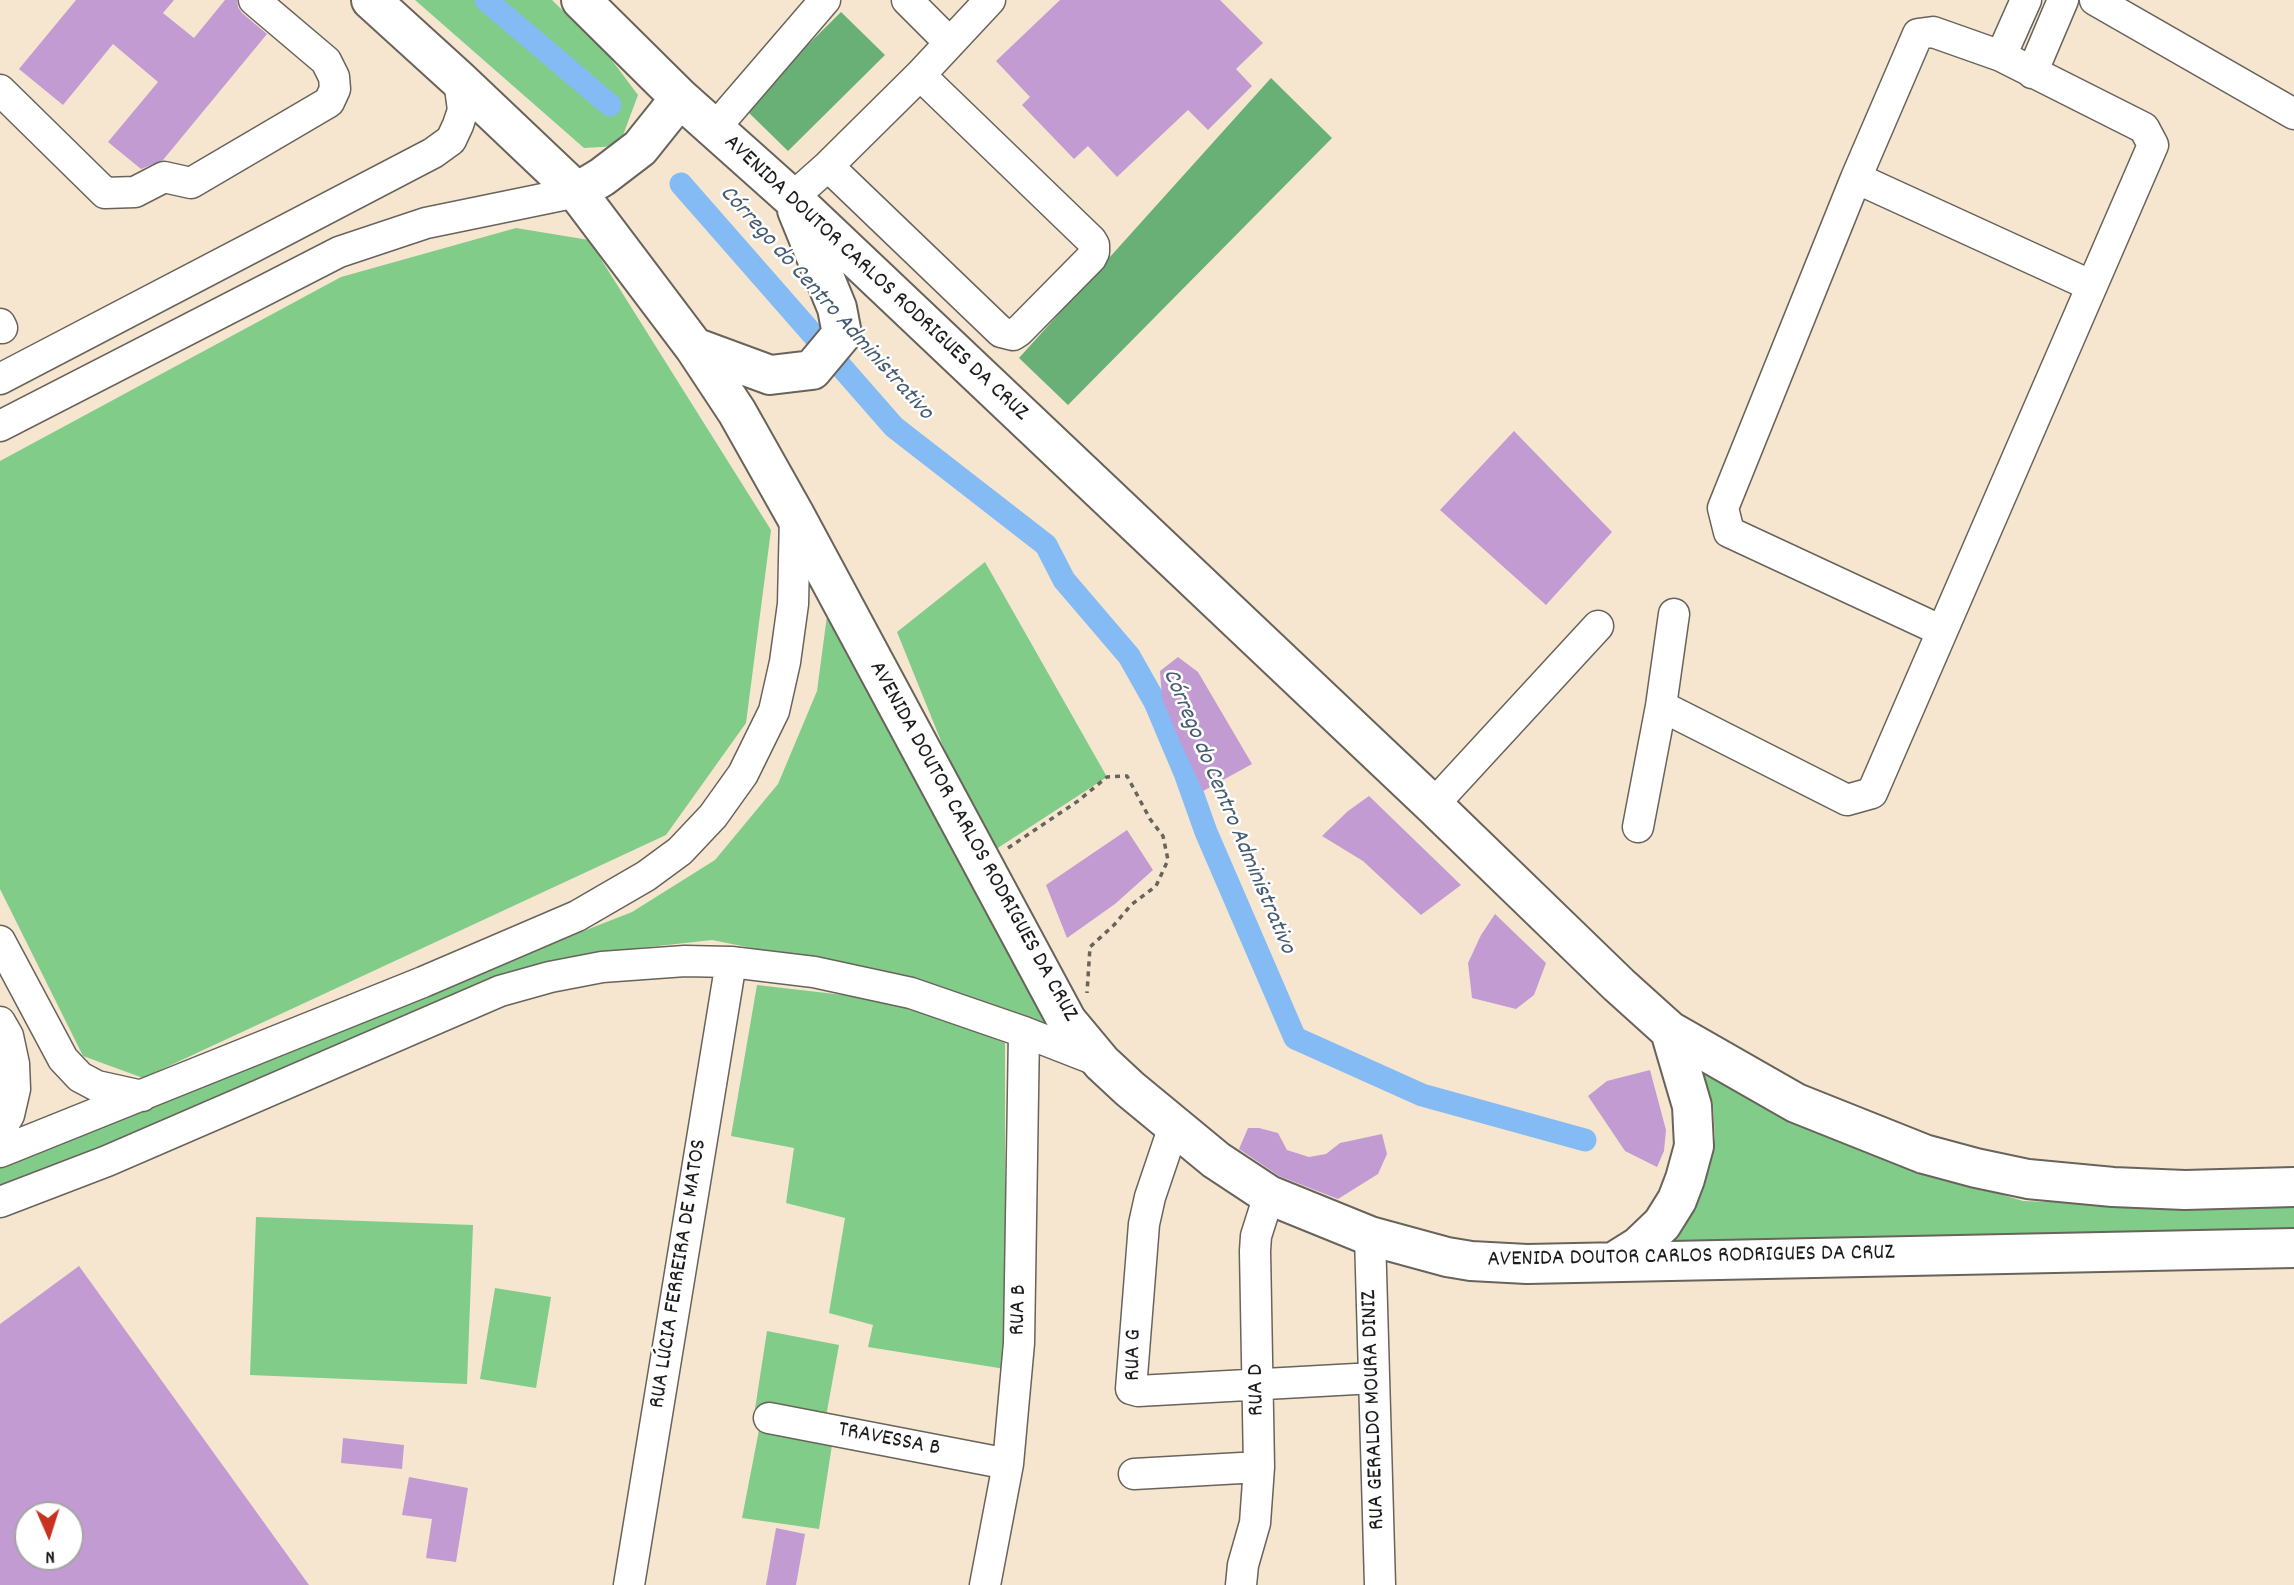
<!DOCTYPE html>
<html>
<head>
<meta charset="utf-8">
<style>
	body { margin:0 }
	#map { position:relative; width:2294px; height:1585px; overflow:hidden; background:#f6e6d0; font-family:Dekko,sans-serif }
	canvas { display:block }
	.north { position:absolute; left:14px; top:1501px; width:70px; height:70px; box-sizing:border-box; background:#fff; border:2px solid #a4a4a4; border-radius:50%; rotate:177deg; font-size:19px; font-weight:700; line-height:28px; text-align:center; color:#1c1c1c }
	.north::after { content:''; display:block; margin:auto; width:24px; height:32px; background:#c8321e; clip-path:polygon(50% 0,100% 100%,50% 72%,0 100%) }
</style>
</head>
<body>
<div id="map">
<canvas width="2294" height="1585"></canvas>
<div class="north">N</div>
</div>
<script>
const c = document.querySelector('canvas').getContext('2d');
c.lineJoin = 'round';
function paint(path, color) {
  c.fillStyle = color;
  c.fill(path, 'evenodd');
}
function poly(rows) {
  const path = new Path2D();
  for (const r of rows) {
    path.moveTo(r[0], r[1]);
    for (let i = 2; i < r.length; i += 2) path.lineTo(r[i], r[i + 1]);
  }
  return path;
}
function stroke(path, color, width, dash) {
  c.strokeStyle = color;
  c.lineWidth = width;
  c.lineCap = dash ? 'butt' : 'round';
  c.setLineDash(dash || []);
  c.stroke(path);
}
function write(font, color, halo, rows, align = 'center') {
  c.font = font + ' Dekko,sans-serif';
  c.lineWidth = 5;
  c.setLineDash([]);
  c.textBaseline = 'middle';
  c.strokeStyle = halo;
  c.fillStyle = color;
  for (const [text, x, y, turn = 0] of rows) {
    c.save();
    c.translate(x, y);
    c.rotate((+turn || 0) * Math.PI / 180);
    c.textAlign = isNaN(turn) ? turn : align;
    if (halo) c.strokeText(text, 0, 0);
    c.fillText(text, 0, 0);
    c.restore();
  }
}
const green = poly([
	[415,0,552,0,608,55,638,95,619,146,584,148],
	[516,228,589,240,771,530,746,723,666,835,143,1078,83,1056,0,889,0,461,341,277],
	[985,562,1107,777,987,855,897,632],
	[830,593,1066,1032,896,977,712,940,631,949,508,976,0,1190,0,1160,632,912,715,860,778,784,817,691],
	[757,985,896,1001,1005,1043,1005,1369,868,1347,873,1325,829,1313,845,1218,786,1203,794,1148,731,1136],
	[1695,1068,1780,1117,1914,1168,2023,1201,2217,1208,2294,1206,2294,1247,1636,1264,1671,1240,1697,1203,1715,1139,1713,1103],
	[256,1217,473,1225,467,1384,250,1375],
	[495,1288,551,1297,536,1388,480,1379],
	[767,1331,839,1345,825,1422,755,1409],
	[759,1430,832,1445,819,1529,742,1518]
]);
const forest = poly([
	[841,12,885,55,788,151,744,108],
	[1271,78,1332,138,1068,405,1019,358]
]);
const canal = poly([
	[486,0,610,105],
	[681,184,894,427,1046,545,1064,580,1129,656,1155,702,1185,773,1206,832,1295,1038,1422,1095,1585,1140]
]);
const building = poly([
	[76,0,174,0,163,13,194,38,225,0,237,0,238,7,242,13,267,34,163,160,141,169,108,142,158,82,113,44,63,105,19,69],
	[1060,0,1220,0,1263,43,1236,69,1252,86,1208,130,1188,110,1117,177,1088,146,1074,159,1022,105,1030,97,996,61],
	[1514,431,1612,532,1546,605,1440,510],
	[1178,657,1198,672,1252,764,1203,791,1178,737,1162,698,1160,671],
	[1369,796,1461,885,1421,915,1363,861,1322,836,1348,811],
	[1127,830,1153,870,1115,904,1067,938,1046,885],
	[1495,914,1546,963,1534,995,1516,1009,1472,998,1468,963,1481,935],
	[1650,1070,1666,1130,1664,1151,1657,1167,1625,1151,1588,1096,1607,1081],
	[1248,1128,1259,1128,1278,1133,1287,1150,1309,1157,1326,1154,1340,1143,1382,1134,1387,1154,1378,1174,1338,1199,1279,1176,1239,1149],
	[79,1266,309,1585,0,1585,0,1324],
	[28,1515,70,1515,70,1557,28,1557],
	[343,1438,404,1445,402,1469,341,1463],
	[409,1477,468,1488,456,1562,426,1558,432,1519,402,1515],
	[776,1528,805,1534,796,1585,766,1585]
]);
const path = poly([
	[1008,848,1078,801,1107,777,1127,776,1150,819,1163,836,1168,860,1156,886,1131,905,1114,925,1090,947,1087,993]
]);
const minor = poly([
	[907,0,950,43],
	[2095,0,2294,114],
	[2001,56,2026,0],
	[2032,73,2063,0],
	[0,90,105,193,135,192,164,177,191,183,329,102,335,89,334,77,326,61,254,0],
	[714,129,825,0],
	[828,166,1001,332,1013,335,1019,331,1091,258,1094,252,1094,245,1091,240,920,75],
	[1856,178,2092,286],
	[792,198,828,166,920,75,990,0],
	[0,324,2,328],
	[0,379,433,153,451,140,458,125,463,110,459,80],
	[0,426,339,252,426,223,577,192],
	[1661,706,1847,800,1872,793,2153,145,2144,128,2001,56,1933,32,1918,34,1856,178,1723,508,1729,532,1942,631],
	[1433,805,1598,626],
	[1638,827,1661,706,1674,614],
	[0,941,63,1059,80,1077,97,1086,142,1096],
	[0,1022,8,1036,14,1064,15,1089,9,1115,0,1130],
	[1174,1126,1150,1197,1144,1224,1131,1389,1138,1391,1374,1378],
	[0,1152,423,982,577,916,646,876,680,851,713,816,743,774,774,711,785,662,793,604,795,516],
	[0,1202,107,1161,500,991,550,977,602,967,685,961,731,962,814,972,911,993,1024,1032,1101,1062],
	[1370,1236,1380,1585],
	[769,1418,1008,1464],
	[1134,1474,1259,1467],
	[629,1585,731,962],
	[985,1585,1008,1464,1019,1343,1024,1032],
	[1241,1585,1243,1565,1255,1523,1259,1467,1255,1251,1256,1236,1269,1195]
]);
const major = poly([
	[371,0,459,80,577,192,694,347,737,412,795,515,1067,1021,1102,1063,1130,1089,1216,1160,1269,1195,1370,1236,1447,1257,1471,1261,1527,1264,2294,1248],
	[581,0,680,98,792,198,1433,805,1619,985,1670,1031,1796,1103,1924,1154,1976,1168,2028,1179,2113,1187,2185,1190,2294,1187],
	[577,192,602,177,640,148,680,98],
	[694,347,770,375,812,370,842,334,837,308,797,210],
	[1615,1261,1639,1246,1662,1224,1677,1200,1685,1179,1694,1146,1692,1106,1670,1031]
]);
const streetNames = [
	["AVENIDA DOUTOR CARLOS RODRIGUES DA CRUZ",875,279,43],
	["AVENIDA DOUTOR CARLOS RODRIGUES DA CRUZ",972,842,61],
	["AVENIDA DOUTOR CARLOS RODRIGUES DA CRUZ",1691,1258,-1],
	["RUA LÚCIA FERREIRA DE MATOS",680,1274,-81],
	["RUA B",1020,1310,-88],
	["RUA G",1135,1355,-89],
	["RUA D",1258,1390,-91],
	["RUA GERALDO MOURA DINIZ",1375,1410,-92],
	["TRAVESSA B",889,1441,11]
];
const waterNames = [
	["Córrego do Centro Administrativo",825,304,48],
	["Córrego do Centro Administrativo",1227,812,67]
];
paint(green, '#81cc89');
paint(forest, '#68b075');
stroke(canal, '#84bbf4', 23);
paint(building, '#c29bd2');
stroke(minor, '#68635b', 33);
stroke(major, '#68635b', 42);
stroke(path, '#68635b', 3.5, [5, 5]);
stroke(minor, '#fff', 30);
stroke(major, '#fff', 38);
write('23px', '#1c1c1c', '#fff', streetNames);
write('italic 24px', '#465c72', '#fff', waterNames);
</script>
</body>
</html>
